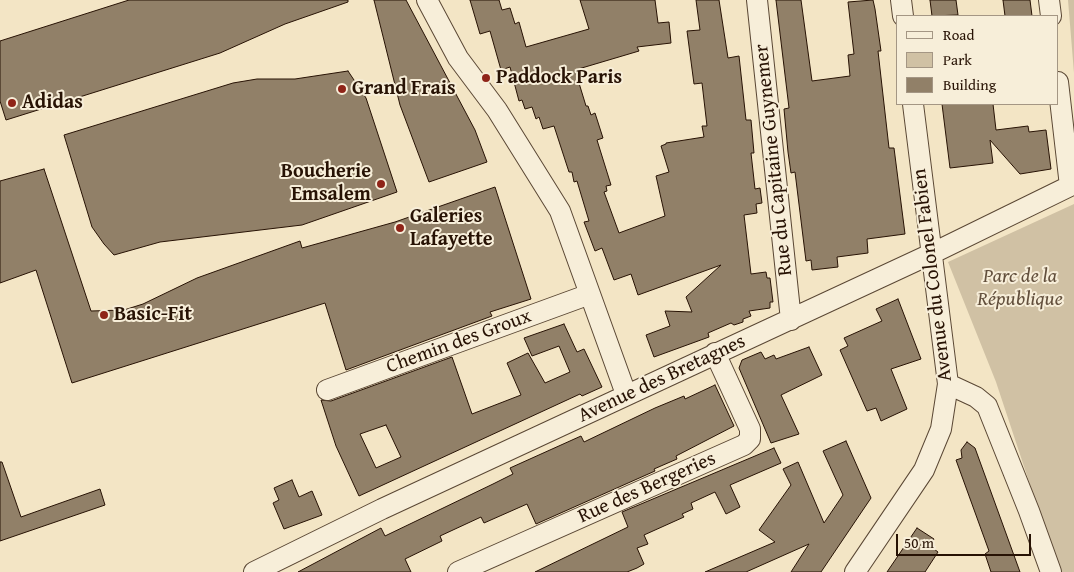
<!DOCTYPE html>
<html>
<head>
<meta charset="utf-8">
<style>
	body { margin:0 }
	#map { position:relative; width:1074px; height:572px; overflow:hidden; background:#f3e5c5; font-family:"Gentium Book Plus",serif }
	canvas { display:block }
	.legend { position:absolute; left:896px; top:15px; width:162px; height:90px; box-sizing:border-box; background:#f7eed9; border:1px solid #a49684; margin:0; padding:6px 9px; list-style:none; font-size:15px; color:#271204 }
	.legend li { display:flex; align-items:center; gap:10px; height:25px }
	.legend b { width:25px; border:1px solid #a49684 }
	.scale { position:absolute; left:896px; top:534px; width:135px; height:22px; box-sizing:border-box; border:2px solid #271204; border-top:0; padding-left:6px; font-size:15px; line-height:18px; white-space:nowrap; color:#271204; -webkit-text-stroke:4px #f7eed9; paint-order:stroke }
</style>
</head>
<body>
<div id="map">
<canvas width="1074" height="572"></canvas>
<ul class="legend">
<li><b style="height:6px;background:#f7eed9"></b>Road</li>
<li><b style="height:14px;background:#d0c1a4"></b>Park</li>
<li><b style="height:14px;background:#918068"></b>Building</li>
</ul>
<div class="scale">50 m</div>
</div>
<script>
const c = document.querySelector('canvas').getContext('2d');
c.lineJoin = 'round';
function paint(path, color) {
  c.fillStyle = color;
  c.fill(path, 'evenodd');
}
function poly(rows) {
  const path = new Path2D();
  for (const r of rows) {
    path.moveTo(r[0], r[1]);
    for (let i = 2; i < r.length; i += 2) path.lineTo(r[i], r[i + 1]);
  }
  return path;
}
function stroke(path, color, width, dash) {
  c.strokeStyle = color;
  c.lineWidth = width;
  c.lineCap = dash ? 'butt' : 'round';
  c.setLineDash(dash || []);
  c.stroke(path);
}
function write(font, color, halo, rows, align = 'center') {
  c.font = font + ' "Gentium Book Plus",serif';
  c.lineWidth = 4;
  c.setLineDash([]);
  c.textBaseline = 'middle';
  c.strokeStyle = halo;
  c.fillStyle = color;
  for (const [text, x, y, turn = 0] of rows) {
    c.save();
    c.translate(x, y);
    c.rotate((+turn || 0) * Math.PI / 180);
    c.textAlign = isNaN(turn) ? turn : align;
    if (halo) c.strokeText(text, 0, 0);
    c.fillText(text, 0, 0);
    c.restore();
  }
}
const green = poly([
	[1068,0,1074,0,1074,73],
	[1074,204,1074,572,1059,572,996,382,948,262]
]);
const building = poly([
	[129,0,348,0,348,2,285,24,220,53,6,120,0,101,0,41,129,0],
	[374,0,406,0,475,130,487,162,429,182,400,105,374,0],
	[470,0,499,0,502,10,510,8,515,24,519,22,526,47,589,29,580,0,655,0,658,23,669,22,671,43,637,47,639,51,575,70,586,106,588,106,591,115,595,113,603,138,597,140,611,185,606,186,607,191,604,192,619,233,665,216,656,176,669,172,661,146,666,144,666,143,704,137,702,126,707,126,702,83,694,84,687,31,700,30,696,0,719,0,728,58,739,56,746,120,751,120,754,153,751,153,755,189,760,188,762,203,756,204,757,213,744,215,751,274,766,272,767,278,770,278,773,302,770,302,770,308,749,311,751,316,743,319,743,322,734,325,731,323,708,333,709,337,654,357,646,335,670,326,665,311,692,312,686,297,721,265,638,295,631,274,614,280,602,248,595,251,584,222,589,221,577,181,574,182,572,172,569,172,554,126,543,129,539,117,536,119,532,107,525,109,522,100,519,101,510,67,501,70,490,31,480,34,470,0],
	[776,0,801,0,812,81,850,76,848,55,854,54,848,2,873,0,875,9,881,51,878,51,889,148,894,148,905,234,867,239,868,253,837,257,838,267,812,270,811,260,806,261,795,172,791,173,788,152,784,109,789,108,776,0],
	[930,0,956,0,958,15,932,16,930,0],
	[1003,0,1030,0,1032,16,1005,16,1003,0],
	[348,71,366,98,397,192,302,225,160,242,114,255,104,244,92,227,64,135,233,83,257,79,295,79,348,71],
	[942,104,993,104,996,130,1028,126,1029,132,1046,130,1051,169,1020,174,990,140,993,163,950,168,942,104],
	[44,169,91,311,124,310,143,304,197,278,300,241,302,248,395,222,495,187,531,299,490,312,492,316,346,370,325,303,72,383,36,270,0,283,0,181,44,169],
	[898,299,921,359,891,369,907,409,881,421,876,408,867,411,840,350,848,346,844,338,882,321,876,309,898,299],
	[564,324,577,352,584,349,602,387,582,396,580,394,359,496,336,446,321,400,331,401,452,357,472,414,521,395,507,363,528,353,545,383,570,372,559,346,532,356,524,338,564,324],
	[386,425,401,457,376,468,360,434,386,425],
	[809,347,822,375,781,395,799,434,771,443,739,368,742,360,761,352,765,359,774,355,776,359,809,347],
	[715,385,734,426,676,456,677,459,654,469,655,471,536,524,527,504,484,523,481,517,440,536,442,541,405,559,411,572,298,572,381,528,385,536,493,484,513,474,510,468,581,436,584,442,655,408,684,396,685,399,715,385],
	[846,441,871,498,821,572,791,572,809,544,746,572,705,572,775,542,759,530,791,485,783,469,798,462,824,523,843,495,823,451,846,441],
	[967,442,975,448,1020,572,991,572,985,554,989,551,956,460,962,458,961,450,967,442],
	[774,448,781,463,730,485,740,507,726,514,715,492,691,503,693,509,682,514,684,517,644,535,648,544,637,548,644,564,637,568,627,572,535,572,628,527,622,512,774,448],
	[0,462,2,462,21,517,100,489,105,505,0,541,0,462],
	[292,480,299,497,312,491,322,515,284,529,273,503,279,500,274,488,292,480],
	[917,528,934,539,930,546,938,552,925,572,887,572,917,528]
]);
const street = poly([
	[427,0,458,58,497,110,560,211,626,394],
	[757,0,791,320],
	[901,0,903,16],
	[1049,0,1051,16],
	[948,384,976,397,987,406,1029,511,1051,572],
	[327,390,590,294],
	[254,572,382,509,933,253,1070,186,1058,82],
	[458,572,744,445,750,439,750,429,715,353],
	[855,572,924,470,941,429,948,384,913,104]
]);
const markers = [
	[486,78,5,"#8f2418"],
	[342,89,5,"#8f2418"],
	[12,103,5,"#8f2418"],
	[381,184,5,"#8f2418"],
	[400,228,5,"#8f2418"],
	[104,315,5,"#8f2418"]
];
const poiNames = [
	["Paddock Paris",496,78],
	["Grand Frais",352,89],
	["Adidas",22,103],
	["Boucherie",371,172,"right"],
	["Emsalem",371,195,"right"],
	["Galeries",410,217],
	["Lafayette",410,240],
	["Basic-Fit",114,315]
];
const streetNames = [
	["Rue du Capitaine Guynemer",774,160,-96],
	["Avenue du Colonel Fabien",933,275,-97],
	["Chemin des Groux",459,342,-20],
	["Avenue des Bretagnes",662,379,-25],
	["Rue des Bergeries",647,488,-24]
];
const parkNames = [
	["Parc de la",1020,277],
	["République",1020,300]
];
paint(green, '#d0c1a4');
paint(building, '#918068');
stroke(building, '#271204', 1);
stroke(street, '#5a4734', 22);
stroke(street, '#f7eed9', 20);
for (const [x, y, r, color] of markers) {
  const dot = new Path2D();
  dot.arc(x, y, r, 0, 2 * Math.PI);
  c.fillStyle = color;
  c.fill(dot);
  stroke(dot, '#f7eed9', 2);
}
write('bold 20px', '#271204', '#f7eed9', poiNames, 'left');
write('20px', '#271204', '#f7eed9', streetNames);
write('italic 20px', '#624f3c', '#f7eed9', parkNames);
</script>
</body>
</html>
